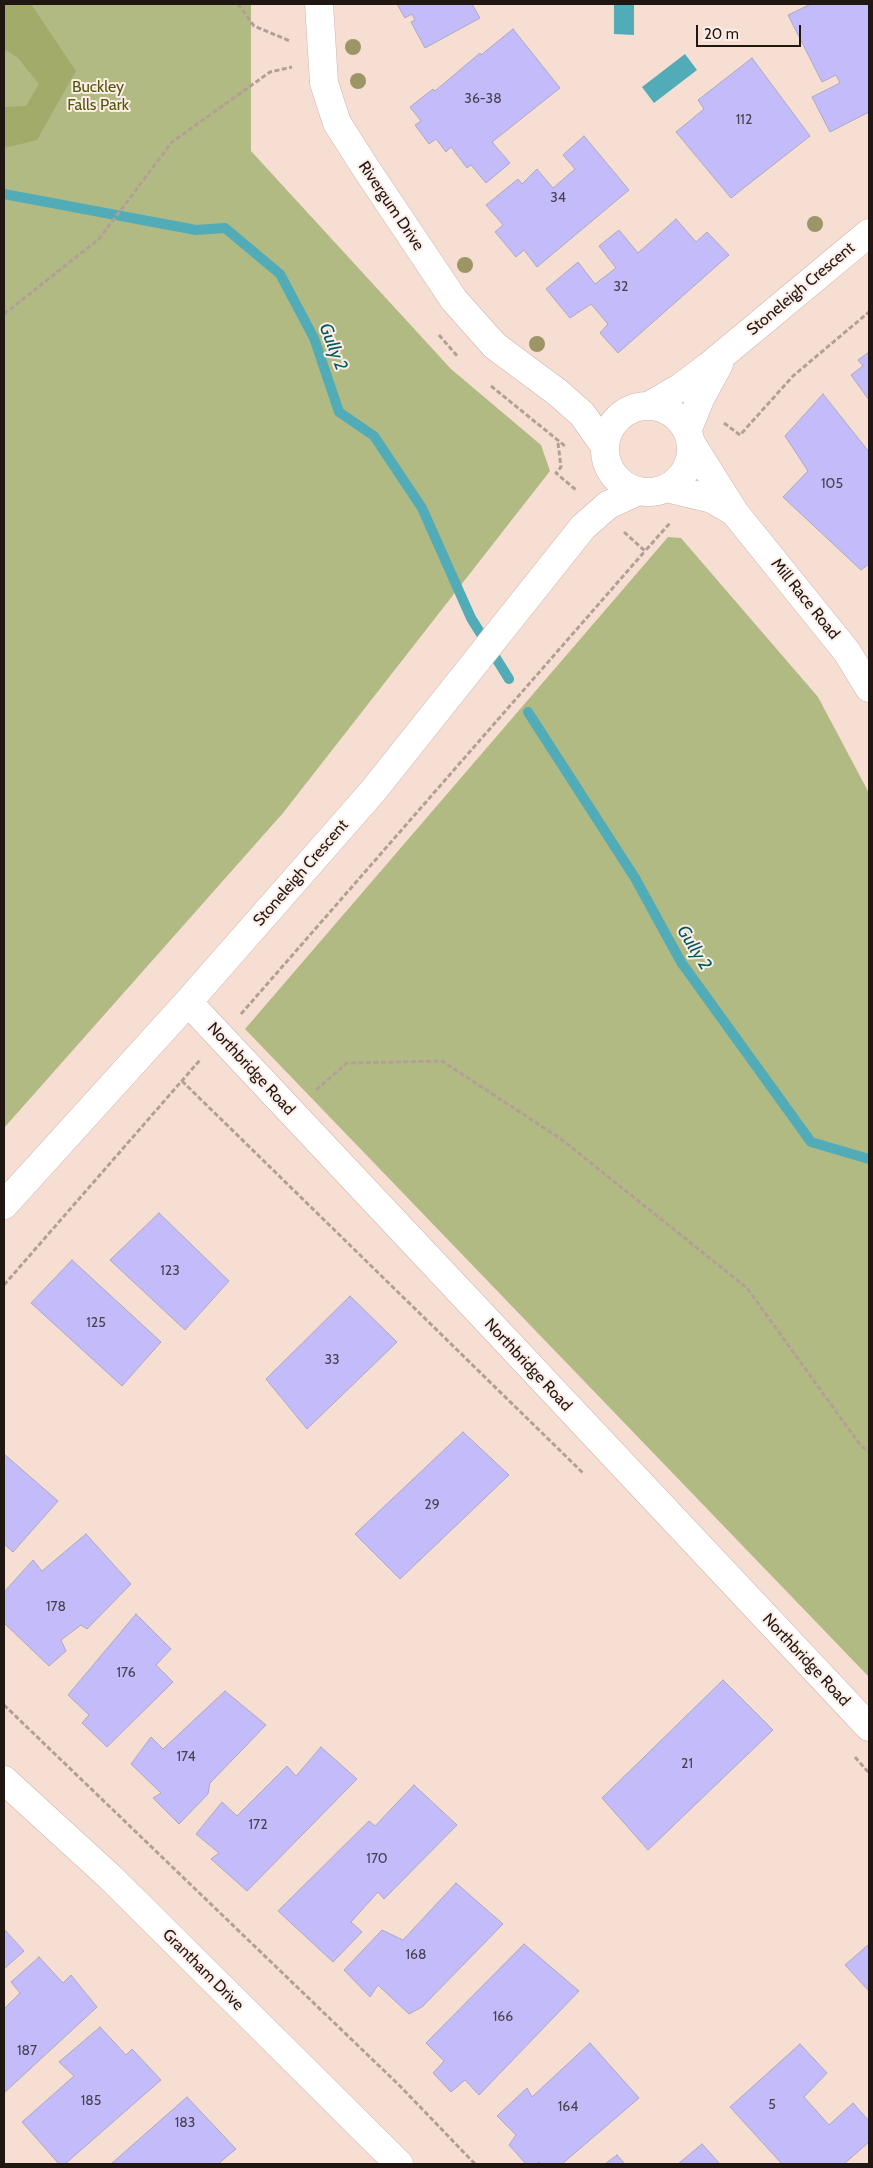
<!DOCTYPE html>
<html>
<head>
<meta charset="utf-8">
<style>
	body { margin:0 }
	#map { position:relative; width:873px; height:2168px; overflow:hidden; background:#f7ded3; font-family:Cabin,sans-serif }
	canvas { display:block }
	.frame { position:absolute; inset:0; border:5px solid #201713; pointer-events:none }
	.scale { position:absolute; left:696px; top:25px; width:105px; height:22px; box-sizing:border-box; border:2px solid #201713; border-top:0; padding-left:6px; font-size:15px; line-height:18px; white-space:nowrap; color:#201713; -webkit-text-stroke:4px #fdede7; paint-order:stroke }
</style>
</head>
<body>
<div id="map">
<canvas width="873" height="2168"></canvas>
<div class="frame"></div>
<div class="scale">20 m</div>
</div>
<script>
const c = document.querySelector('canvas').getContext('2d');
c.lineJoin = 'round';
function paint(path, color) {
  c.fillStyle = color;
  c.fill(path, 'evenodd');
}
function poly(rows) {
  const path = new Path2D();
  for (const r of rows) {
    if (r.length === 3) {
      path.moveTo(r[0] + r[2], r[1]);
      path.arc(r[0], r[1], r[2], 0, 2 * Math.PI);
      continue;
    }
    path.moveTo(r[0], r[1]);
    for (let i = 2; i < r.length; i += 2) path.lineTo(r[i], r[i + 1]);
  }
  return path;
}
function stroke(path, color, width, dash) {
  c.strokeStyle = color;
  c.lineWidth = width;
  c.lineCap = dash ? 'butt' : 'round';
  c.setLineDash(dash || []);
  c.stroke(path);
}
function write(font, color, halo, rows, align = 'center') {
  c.font = font + ' Cabin,sans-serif';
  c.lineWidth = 4;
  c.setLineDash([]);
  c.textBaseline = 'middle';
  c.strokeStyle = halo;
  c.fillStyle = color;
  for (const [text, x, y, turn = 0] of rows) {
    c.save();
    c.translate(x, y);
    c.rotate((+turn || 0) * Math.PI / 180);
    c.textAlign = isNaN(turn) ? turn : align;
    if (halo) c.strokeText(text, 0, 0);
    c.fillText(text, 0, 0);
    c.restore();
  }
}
const green = poly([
	[4,4,251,4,251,151,451,369,541,445,550,471,283,813,4,1128],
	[668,537,681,538,818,697,869,793,869,1677,245,1029]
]);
const forest = poly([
	[4,4,31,4,76,71,37,140,9,147,4,146,4,107,26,106,39,84,17,57,4,49]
]);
const water = poly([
	[614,4,634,4,634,35,614,34],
	[685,54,697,70,654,103,642,87]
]);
const stream = poly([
	[4,194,196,230,225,228,280,274,314,338,339,412,374,436,422,508,471,618,509,679],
	[528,712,635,878,681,962,811,1142,869,1159]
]);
const building = poly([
	[397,4,472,4,480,18,425,48,411,22,415,20,412,14,405,18,397,4],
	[811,4,869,4,869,112,830,132,812,97,840,83,836,75,822,82,788,15,811,4],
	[513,29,560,88,492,142,510,163,486,183,471,165,467,168,451,147,446,152,436,139,429,144,415,125,421,121,410,107,433,89,435,91,480,53,481,55,513,29],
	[752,58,810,136,731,198,676,132,704,109,698,100,752,58],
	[584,136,629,190,537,267,524,250,516,257,495,232,503,225,486,205,518,179,522,184,537,169,553,188,575,169,563,155,584,136],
	[676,219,696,242,707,232,729,255,618,353,600,333,608,324,591,304,570,318,546,289,578,262,595,284,616,268,599,246,619,230,638,253,676,219],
	[869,352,869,400,851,375,863,366,858,360,869,352],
	[823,394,869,452,869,564,861,570,783,497,808,471,785,436,823,394],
	[159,1213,229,1281,185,1330,110,1260,159,1213],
	[72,1260,161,1342,122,1386,31,1303,72,1260],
	[350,1296,397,1342,307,1429,266,1379,350,1296],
	[463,1432,509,1475,400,1579,355,1534,463,1432],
	[4,1454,58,1501,13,1552,4,1544,4,1454],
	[86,1534,131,1584,87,1629,81,1625,61,1640,66,1651,49,1666,4,1623,4,1592,33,1560,42,1571,86,1534],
	[136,1614,171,1649,156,1665,173,1682,107,1747,82,1723,89,1715,68,1695,136,1614],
	[723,1680,773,1730,648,1850,602,1798,723,1680],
	[225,1691,266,1725,210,1783,208,1794,179,1824,153,1798,161,1793,131,1764,151,1737,163,1749,225,1691],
	[321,1747,357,1779,247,1891,211,1859,219,1853,196,1834,222,1802,237,1816,287,1766,296,1776,321,1747],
	[414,1785,457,1825,384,1899,378,1892,351,1922,362,1932,333,1962,278,1911,369,1821,375,1826,414,1785],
	[456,1883,503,1924,422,2007,409,2014,378,1985,370,1997,344,1970,382,1930,403,1940,456,1883],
	[4,1929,24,1951,4,1969,4,1929],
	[524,1944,579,1991,479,2095,465,2080,451,2092,433,2073,444,2061,426,2043,524,1944],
	[869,1944,869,1991,845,1965,869,1944],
	[39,1957,63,1983,71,1975,97,2007,4,2093,4,2009,20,1993,11,1982,39,1957],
	[100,2027,126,2055,132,2049,161,2080,65,2164,59,2164,22,2122,74,2076,59,2062,100,2027],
	[590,2043,639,2098,562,2164,541,2164,539,2162,536,2164,526,2164,509,2145,516,2135,497,2116,527,2088,532,2097,590,2043],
	[800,2044,827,2073,804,2097,829,2125,853,2103,869,2121,869,2142,844,2164,782,2164,730,2107,800,2044],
	[187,2097,236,2149,218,2164,111,2164,187,2097],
	[702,2144,720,2164,678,2164,702,2144],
	[617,2155,625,2164,605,2164,617,2155]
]);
const path = poly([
	[238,4,254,26,290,41],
	[4,314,99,239,172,142,270,72,292,67],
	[439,335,458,357],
	[491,386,565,446],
	[724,423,740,435,793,376,869,312],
	[558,443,561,467,556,473,576,490],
	[624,532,645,551,670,523],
	[241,1014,645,551],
	[182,1081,583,1473],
	[316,1090,347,1063,442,1061,561,1139,747,1288,861,1446,869,1452],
	[4,1285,200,1060],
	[4,1705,401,2087,475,2164],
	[855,1757,869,1773]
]);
const minor = poly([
	[319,4,324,83,337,123,365,167,454,300,495,346,557,392,582,414,604,445],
	[650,405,681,387,709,366,869,233],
	[648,449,43],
	[687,431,701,397,719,364],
	[691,443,735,513,847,652,869,688],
	[666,488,712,499,734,512],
	[188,1002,869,1727],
	[4,1205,188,1002,373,791,583,527,608,505,638,491],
	[4,1780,110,1877,399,2164]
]);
const trees = [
	[353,47],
	[358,81],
	[815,224],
	[465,265],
	[537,344]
];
const numberNames = [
	["36-38",483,99],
	["112",744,120],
	["34",558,198],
	["32",621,287],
	["105",832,484],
	["123",170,1271],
	["125",96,1323],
	["33",332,1360],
	["29",432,1505],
	["178",56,1607],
	["176",126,1673],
	["174",186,1757],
	["21",687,1764],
	["172",258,1825],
	["170",377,1859],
	["168",416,1955],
	["166",503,2017],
	["187",27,2051],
	["185",91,2101],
	["5",772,2105],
	["164",568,2107],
	["183",185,2123]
];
const parkNames = [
	["Buckley",98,87],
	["Falls Park",98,105]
];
const streetNames = [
	["Rivergum Drive",391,206,56],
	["Stoneleigh Crescent",801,289,-40],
	["Mill Race Road",805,599,51],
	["Stoneleigh Crescent",301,873,-49],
	["Northbridge Road",251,1069,47],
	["Northbridge Road",528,1365,47],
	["Northbridge Road",806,1660,47],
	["Grantham Drive",203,1970,45]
];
const waterNames = [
	["Gully 2",333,347,69],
	["Gully 2",694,948,58]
];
paint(green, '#b2ba84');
paint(forest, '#a2ab6a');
paint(water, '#51acb7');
stroke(stream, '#51acb7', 10);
paint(building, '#c3bbfa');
stroke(building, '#aba9bf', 1);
stroke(minor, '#ceb5ab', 29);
stroke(path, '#b39f96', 3, [5, 2.5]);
stroke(minor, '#fff', 28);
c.fillStyle = '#9c9566';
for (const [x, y] of trees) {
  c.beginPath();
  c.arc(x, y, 8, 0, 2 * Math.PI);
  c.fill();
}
write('14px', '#49404d', null, numberNames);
write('16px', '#52590d', '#fdede7', parkNames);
write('16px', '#201713', '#fdede7', streetNames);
write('italic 18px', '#01575e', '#fdede7', waterNames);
</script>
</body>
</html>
